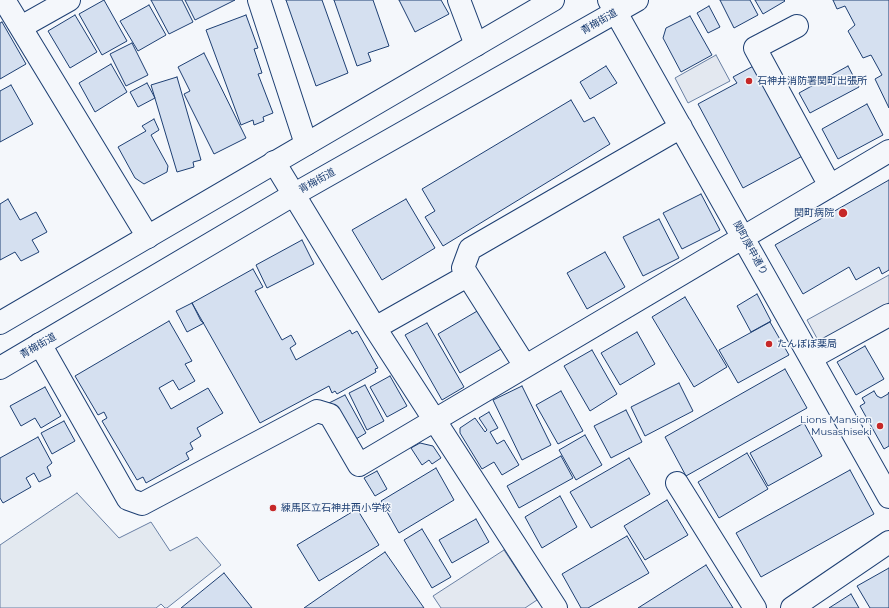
<!DOCTYPE html>
<html>
<head>
<meta charset="utf-8">
<style>
	body { margin:0 }
	canvas { display:block; background:#f4f7fb }
</style>
</head>
<body>
<canvas width="889" height="608"></canvas>
<script>
const c = document.querySelector('canvas').getContext('2d');
c.lineJoin = 'round';
function paint(path, color) {
  c.fillStyle = color;
  c.fill(path, 'evenodd');
}
function poly(rows) {
  const path = new Path2D();
  for (const r of rows) {
    path.moveTo(r[0], r[1]);
    for (let i = 2; i < r.length; i += 2) path.lineTo(r[i], r[i + 1]);
  }
  return path;
}
function stroke(path, color, width, dash) {
  c.strokeStyle = color;
  c.lineWidth = width;
  c.lineCap = dash ? 'butt' : 'round';
  c.setLineDash(dash || []);
  c.stroke(path);
}
function write(font, color, halo, rows, align = 'center') {
  c.font = font + ' Montserrat,"Noto Sans JP",sans-serif';
  c.lineWidth = 3;
  c.setLineDash([]);
  c.textBaseline = 'middle';
  c.strokeStyle = halo;
  c.fillStyle = color;
  for (const [text, x, y, turn = 0] of rows) {
    c.save();
    c.translate(x, y);
    c.rotate((+turn || 0) * Math.PI / 180);
    c.textAlign = isNaN(turn) ? turn : align;
    if (halo) c.strokeText(text, 0, 0);
    c.fillText(text, 0, 0);
    c.restore();
  }
}
const green = poly([
	[77,493,119,538,151,522,170,551,197,537,221,565,167,608,165,608,161,604,156,608,0,608,0,545,77,493]
]);
const parking = poly([
	[716,55,730,81,688,103,675,78,716,55],
	[889,275,889,303,819,342,807,320,889,275],
	[504,550,537,600,525,608,441,608,433,596,504,550]
]);
const building = poly([
	[104,0,127,41,102,55,79,14,104,0],
	[151,0,182,0,193,22,169,34,151,0],
	[185,0,235,0,195,20,185,0],
	[286,0,322,0,348,73,316,86,286,0],
	[334,0,373,0,389,46,368,53,371,61,357,66,334,0],
	[399,0,441,0,449,14,415,32,399,0],
	[720,0,750,0,758,15,734,28,720,0],
	[755,0,784,0,785,1,763,14,755,0],
	[833,0,889,0,889,108,875,79,882,75,871,55,863,58,848,31,855,25,845,6,837,9,833,0],
	[149,5,166,35,138,51,120,21,149,5],
	[709,6,720,27,708,33,697,13,709,6],
	[75,15,97,52,70,68,48,31,75,15],
	[246,15,258,48,254,49,262,73,258,74,273,113,263,117,264,121,254,125,253,120,241,125,206,30,246,15],
	[690,16,712,55,681,72,663,38,666,28,690,16],
	[2,22,26,64,0,79,0,23,2,22],
	[132,43,148,75,126,86,110,54,132,43],
	[204,53,246,138,214,154,184,94,190,91,178,67,204,53],
	[759,63,808,153,743,188,698,104,737,83,733,77,759,63],
	[111,64,127,92,95,112,79,83,111,64],
	[606,66,617,83,590,99,580,82,606,66],
	[848,66,859,87,810,113,799,93,848,66],
	[177,77,201,160,193,162,194,167,177,172,151,85,177,77],
	[147,83,155,98,138,107,130,92,147,83],
	[11,85,33,124,0,142,0,91,11,85],
	[571,100,584,122,594,117,610,144,443,246,425,217,435,211,422,189,571,100],
	[867,104,883,135,838,159,822,129,867,104],
	[154,119,159,130,151,135,168,166,167,172,144,184,135,178,118,147,146,131,142,126,154,119],
	[889,180,889,270,882,274,879,267,856,280,849,267,803,294,775,245,889,180],
	[701,194,720,230,682,249,663,213,701,194],
	[8,199,20,220,36,212,47,232,32,240,39,252,21,261,15,252,0,260,0,204,8,199],
	[406,199,435,248,382,280,352,230,406,199],
	[659,219,679,258,643,276,623,237,659,219],
	[302,240,314,264,267,288,256,265,302,240],
	[605,252,625,287,587,309,567,273,605,252],
	[253,269,263,287,255,291,282,340,291,335,296,344,290,348,296,360,350,330,352,334,357,331,378,368,375,369,376,372,337,394,335,391,332,393,329,386,260,423,192,303,253,269],
	[757,294,771,321,751,332,737,306,757,294],
	[685,297,727,367,694,387,652,317,685,297],
	[192,303,201,321,204,323,187,332,176,311,192,303],
	[479,310,501,349,460,373,438,334,479,310],
	[169,321,192,361,185,364,195,381,179,390,173,380,159,388,171,409,208,388,223,413,197,428,201,436,190,443,193,449,186,453,189,459,146,483,143,477,137,480,102,421,107,418,104,412,98,415,75,376,169,321],
	[770,322,789,355,738,383,719,350,770,322],
	[427,323,464,387,442,400,405,335,427,323],
	[637,332,655,364,620,385,601,353,637,332],
	[865,346,884,379,856,395,837,362,865,346],
	[592,350,617,394,590,411,564,366,592,350],
	[785,369,807,408,686,476,665,437,785,369],
	[390,376,407,406,387,417,370,387,390,376],
	[679,383,693,411,645,436,631,407,679,383],
	[365,385,384,421,367,430,349,393,365,385],
	[522,386,551,445,522,460,493,400,522,386],
	[45,387,61,416,41,428,35,418,21,426,10,406,45,387],
	[561,391,583,431,558,444,536,405,561,391],
	[874,391,877,396,881,398,888,394,889,392,889,446,884,449,860,406,865,403,862,398,874,391],
	[345,395,366,433,356,439,327,404,345,395],
	[626,410,642,442,611,458,594,426,626,410],
	[489,412,498,428,490,432,497,444,504,440,519,465,502,475,494,462,482,469,460,433,460,428,475,418,485,432,487,430,479,418,489,412],
	[64,421,75,441,52,454,41,433,64,421],
	[804,423,822,456,768,486,750,453,804,423],
	[585,435,602,465,576,480,559,450,585,435],
	[38,437,52,463,47,467,51,476,39,482,34,473,26,478,31,487,3,503,0,498,0,458,38,437],
	[420,443,433,446,441,458,432,464,429,460,422,465,411,448,420,443],
	[747,453,768,489,719,518,698,482,747,453],
	[561,456,573,478,519,508,507,486,561,456],
	[629,458,650,494,591,528,570,492,629,458],
	[436,468,454,500,399,533,381,501,436,468],
	[850,470,874,514,761,577,736,533,850,470],
	[377,471,387,489,375,496,364,478,377,471],
	[560,496,577,527,542,548,525,517,560,496],
	[667,500,688,535,645,560,624,526,667,500],
	[357,509,379,545,319,581,297,545,357,509],
	[476,519,489,542,452,563,439,540,476,519],
	[422,529,451,577,432,588,404,540,422,529],
	[627,536,649,573,588,608,581,608,562,574,627,536],
	[385,552,424,608,304,608,385,552],
	[706,565,733,608,638,608,706,565],
	[889,568,889,608,870,608,857,586,889,568],
	[224,573,252,608,181,608,224,573],
	[851,594,859,608,829,608,851,594]
]);
const minor = poly([
	[4,0,148,237],
	[259,0,306,144],
	[459,0,476,45],
	[609,0,889,497],
	[797,26,755,48,830,186],
	[21,27,69,0],
	[274,162,375,328,556,608],
	[375,328,467,276],
	[40,344,128,499,142,504,317,411,330,415,359,465,889,151],
	[811,358,889,315],
	[525,366,463,268,470,249,681,127],
	[677,483,755,608],
	[792,608,889,542]
]);
const major = poly([
	[0,323,553,0],
	[0,368,293,195,637,0]
]);
const markers = [
	[749,81,4,"#c62828"],
	[843,213,5,"#c62828"],
	[769,344,4,"#c62828"],
	[880,426,4,"#c62828"],
	[273,508,4,"#c62828"]
];
const streetNames = [
	["青梅街道",599,22,-30],
	["青梅街道",317,181,-29],
	["関町庚申通り",750,248,61],
	["青梅街道",38,346,-30]
];
const poiNames = [
	["石神井消防署関町出張所",757,81],
	["関町病院",834,213,"right"],
	["たんぽぽ薬局",777,344],
	["Lions Mansion",872,420,"right"],
	["Musashiseki",872,432,"right"],
	["練馬区立石神井西小学校",281,508]
];
paint(green, '#e3e9f0');
stroke(green, '#687fa3', 1);
paint(parking, '#e3e8f0');
stroke(parking, '#687fa3', 1);
paint(building, '#d5e0f0');
stroke(building, '#1d3f73', 1);
stroke(minor, '#1d3f73', 24);
stroke(major, '#1d3f73', 24);
stroke(minor, '#f4f7fb', 22);
stroke(major, '#f4f7fb', 22);
for (const [x, y, r, color] of markers) {
  const dot = new Path2D();
  dot.arc(x, y, r, 0, 2 * Math.PI);
  c.fillStyle = color;
  c.fill(dot);
  stroke(dot, '#f4f7fb', 1.5);
}
write('10px', '#1d3f73', '#f4f7fb', streetNames);
write('10px', '#1d3f73', '#f4f7fb', poiNames, 'left');
</script>
</body>
</html>
